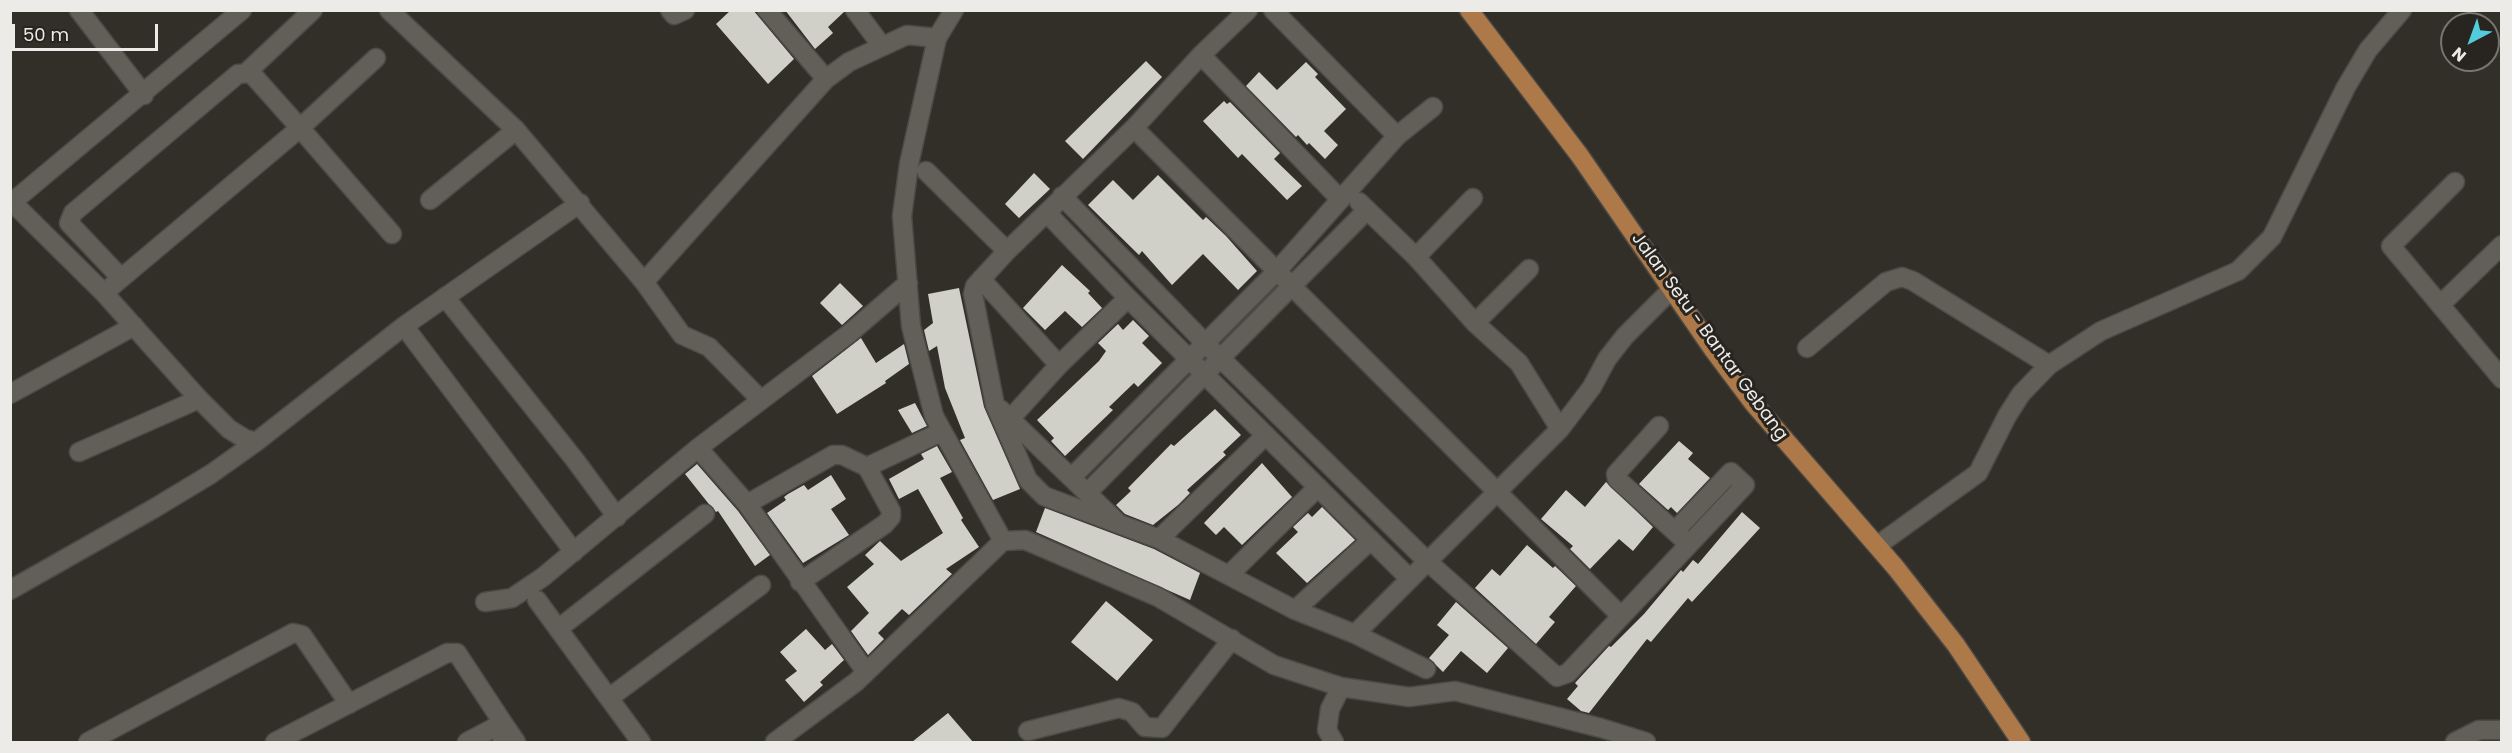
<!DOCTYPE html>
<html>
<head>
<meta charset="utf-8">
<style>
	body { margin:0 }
	#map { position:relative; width:2512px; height:753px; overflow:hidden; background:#322f29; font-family:Poppins,sans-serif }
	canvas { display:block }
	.frame { position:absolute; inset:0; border:12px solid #edebe8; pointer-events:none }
	.north { position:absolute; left:2440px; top:12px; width:60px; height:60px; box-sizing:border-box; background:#282520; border:2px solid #777470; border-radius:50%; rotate:221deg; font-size:16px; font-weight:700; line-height:24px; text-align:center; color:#edebe8 }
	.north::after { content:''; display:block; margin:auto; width:21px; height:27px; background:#53cbdb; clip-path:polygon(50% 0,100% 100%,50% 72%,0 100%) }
	.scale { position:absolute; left:12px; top:24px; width:146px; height:27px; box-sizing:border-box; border:3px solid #edebe8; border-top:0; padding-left:8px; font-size:18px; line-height:21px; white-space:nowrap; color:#edebe8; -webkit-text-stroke:4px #282520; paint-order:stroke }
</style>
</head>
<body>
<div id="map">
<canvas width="2512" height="753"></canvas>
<div class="frame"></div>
<div class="north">N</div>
<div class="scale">50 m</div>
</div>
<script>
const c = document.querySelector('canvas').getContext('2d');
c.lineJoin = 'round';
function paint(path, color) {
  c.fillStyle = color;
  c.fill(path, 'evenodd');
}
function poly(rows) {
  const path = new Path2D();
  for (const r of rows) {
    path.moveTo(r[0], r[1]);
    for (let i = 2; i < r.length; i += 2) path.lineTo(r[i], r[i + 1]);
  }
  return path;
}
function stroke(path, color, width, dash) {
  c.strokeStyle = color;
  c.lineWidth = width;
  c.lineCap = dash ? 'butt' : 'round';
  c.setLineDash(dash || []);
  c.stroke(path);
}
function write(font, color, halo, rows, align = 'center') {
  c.font = font + ' Poppins,sans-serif';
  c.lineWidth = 6;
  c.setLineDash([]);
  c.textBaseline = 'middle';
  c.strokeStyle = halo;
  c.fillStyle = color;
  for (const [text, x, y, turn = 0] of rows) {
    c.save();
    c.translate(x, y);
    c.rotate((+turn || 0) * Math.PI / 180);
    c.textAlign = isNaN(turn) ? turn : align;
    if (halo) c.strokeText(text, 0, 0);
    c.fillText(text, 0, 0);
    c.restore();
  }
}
const building = poly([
	[731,10,753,10,794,59,768,84,716,24],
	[785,10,844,10,844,12,828,27,833,33,815,49],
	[1146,61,1162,77,1083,159,1065,141],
	[1306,62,1318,74,1315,77,1346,109,1324,131,1338,145,1325,159,1309,143,1307,145,1298,135,1296,137,1246,86,1259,72,1277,90],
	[1224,101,1227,104,1230,102,1280,153,1274,159,1302,186,1287,200,1242,154,1238,158,1203,121],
	[1034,173,1050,189,1019,218,1005,204],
	[1158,175,1203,220,1206,217,1226,236,1257,271,1238,290,1203,254,1172,285,1142,251,1139,255,1088,205,1113,180,1133,200],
	[1062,265,1090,291,1088,293,1102,308,1082,327,1065,311,1045,330,1023,308],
	[840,283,863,306,842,325,820,303],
	[959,288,984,407,1020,489,993,500,960,440,965,438,945,388,937,346,929,351,924,330,933,323,928,294],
	[1133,320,1149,336,1142,343,1162,363,1138,387,1134,383,1109,407,1113,410,1065,456,1051,441,1054,438,1037,420,1099,361,1106,351,1098,343,1118,324,1123,330],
	[861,338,876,363,904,344,909,364,885,381,886,383,837,414,812,376],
	[915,403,927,426,912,433,898,410],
	[1215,409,1241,435,1223,452,1226,455,1187,490,1190,493,1178,505,1153,525,1125,514,1116,505,1131,491,1128,488,1171,444,1174,446],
	[1679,441,1693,453,1688,459,1710,478,1677,513,1671,507,1668,510,1639,484],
	[937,446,952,472,940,478,963,518,961,520,979,547,946,569,952,574,909,615,902,609,878,633,884,639,868,655,851,631,869,613,847,587,874,564,865,555,880,541,901,561,943,533,918,489,899,499,889,479,924,459,921,454],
	[1262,463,1292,497,1242,545,1224,527,1216,535,1204,523],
	[697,464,738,511,770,555,755,566,718,511,716,512,708,503,685,474],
	[831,475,846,499,831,509,849,535,803,563,767,513,786,500,784,497,788,494,804,485,808,490],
	[1606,482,1653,527,1633,551,1619,539,1590,569,1570,549,1573,546,1541,519,1566,490,1585,507],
	[1322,507,1355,540,1307,583,1276,553,1298,532,1293,527,1308,513,1312,517],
	[1045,508,1154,549,1200,573,1190,600,1036,532],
	[1742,512,1760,528,1692,602,1688,598,1651,642,1647,639,1589,713,1581,711,1567,699,1578,686,1575,683,1609,646,1611,647,1644,614,1681,570,1683,572,1693,560,1698,564],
	[1527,545,1553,568,1555,566,1576,586,1549,617,1555,622,1536,644,1475,588,1492,569,1500,576],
	[1106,601,1153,640,1117,681,1071,642],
	[1456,602,1508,648,1487,673,1461,651,1443,672,1429,658,1449,635,1437,625],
	[806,629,825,650,832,644,844,660,820,682,823,685,804,702,785,680,797,671,780,652],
	[948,713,973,742,912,742]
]);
const minor = poly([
	[79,10,144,95],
	[389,10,516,130,644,282,682,335,709,347,761,400],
	[670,10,674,15,685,10],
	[767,10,826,79],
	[855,10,882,46],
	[954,10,937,38,909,164,902,216,911,326,934,416,1003,541],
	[1248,10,1201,55,1134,128,1007,251,975,286,973,294,995,405,1028,480,1044,496,1159,539,1295,610,1355,634,1426,669],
	[1201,55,1340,199],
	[246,73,313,10],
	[1134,128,1621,616],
	[1397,136,1433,107],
	[926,171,1007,251],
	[2455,182,2391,246,2502,379],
	[1062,196,1205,343,1427,561,1557,677,1568,673,1745,485,1731,472,1675,531],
	[10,200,103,292,199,399,229,429,245,439,256,442,404,326,580,203],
	[430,200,516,130],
	[1359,202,1416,257,1475,323,1519,363,1560,429],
	[10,204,242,10],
	[1047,213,1128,298,1410,579],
	[1416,257,1473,198],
	[121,278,69,223,73,213,238,74,251,73,300,128,376,58],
	[981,279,1059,365],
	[644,282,826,79,849,62,907,35,937,38],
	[112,286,300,128,392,234],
	[445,297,575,460,617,517],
	[2440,305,2502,245],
	[1475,323,1529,269],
	[404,326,574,552],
	[1807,348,1886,282,1902,277,1913,281,2049,365],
	[10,394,134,326],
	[1000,409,1116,521],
	[1011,418,1059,365,1128,298],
	[1659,426,1616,474,1617,479,1682,538],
	[698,448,747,504,866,672],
	[79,452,199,399],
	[867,467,941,432],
	[1072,477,1276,272,1397,136,1273,10],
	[1088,492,1367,210],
	[747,504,833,455,842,455,867,467,891,511,891,517,885,524,800,582],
	[1159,539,1266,435],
	[1878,545,1978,473,2007,416,2021,394,2049,365,2101,331,2238,271,2272,237,2346,87,2368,50,2402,10],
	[1230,574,1318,487],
	[10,590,153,509,211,474,256,442],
	[537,600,641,742],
	[485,602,512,598,543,577,698,448,850,333,908,283],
	[1295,610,1371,540],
	[558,629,705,514],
	[1355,634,1560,429,1592,387,1607,359,1625,336,1672,289],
	[609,698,761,585],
	[1028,731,1119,708,1132,712,1145,727,1162,728,1232,639],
	[88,742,293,633,302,635,349,704],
	[275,742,447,653,457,653,503,723,467,742],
	[502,742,503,723,516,742],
	[775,742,856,682,1003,541,1025,540,1158,597,1274,665,1341,687,1409,697,1455,691,1601,728,1646,742],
	[1334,742,1327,730,1330,709,1341,687],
	[2455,742,2479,730,2502,730]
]);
const major = poly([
	[1469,10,1580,156,1712,348,1754,404,1896,568,1956,645,2021,742]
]);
const streetNames = [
	["Jalan Setu - Bantar Gebang",1709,337,54]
];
paint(building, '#d0d0c8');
stroke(minor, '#4d4a45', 21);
stroke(major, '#4d4a45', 21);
stroke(minor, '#625f59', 18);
stroke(major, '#ad7949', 18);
write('18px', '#edebe8', '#282520', streetNames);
</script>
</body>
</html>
